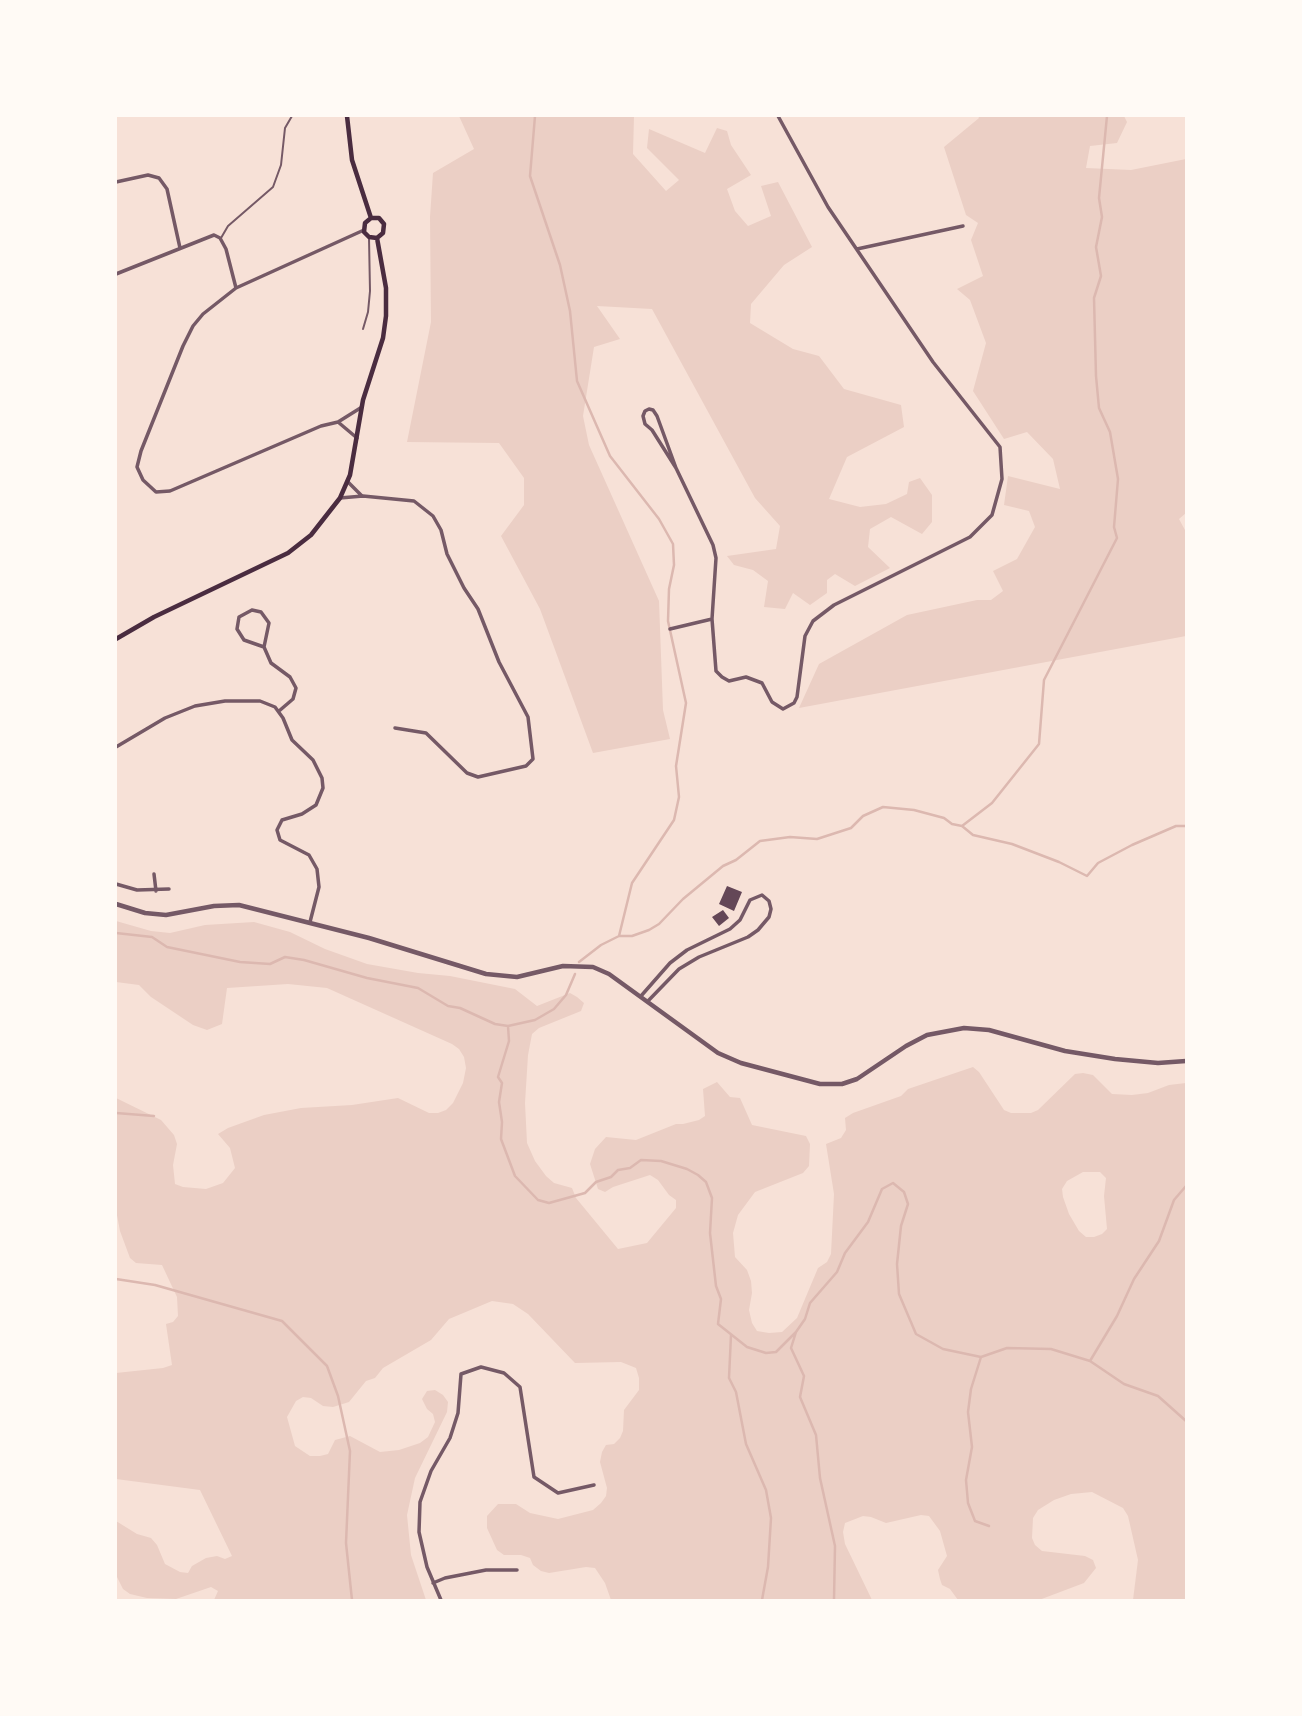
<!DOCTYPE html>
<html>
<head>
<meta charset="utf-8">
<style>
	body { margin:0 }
	#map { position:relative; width:1302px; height:1716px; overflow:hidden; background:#f7e1d7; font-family:"Varela Round",sans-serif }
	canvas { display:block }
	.frame { position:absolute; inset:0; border:117px solid #fffaf5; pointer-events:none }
</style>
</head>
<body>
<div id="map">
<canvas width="1302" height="1716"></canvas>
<div class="frame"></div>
</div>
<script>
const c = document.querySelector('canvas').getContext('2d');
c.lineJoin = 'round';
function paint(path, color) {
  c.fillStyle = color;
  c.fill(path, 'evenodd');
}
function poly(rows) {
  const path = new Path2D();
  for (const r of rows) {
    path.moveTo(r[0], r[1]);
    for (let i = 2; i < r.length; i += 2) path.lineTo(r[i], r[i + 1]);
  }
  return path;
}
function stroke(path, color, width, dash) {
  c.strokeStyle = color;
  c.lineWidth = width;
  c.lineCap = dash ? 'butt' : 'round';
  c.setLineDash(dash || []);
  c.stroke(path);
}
const green = poly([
	[459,116,634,116,633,154,666,191,679,180,647,148,649,129,705,153,717,128,727,131,731,145,751,175,727,189,735,211,748,226,771,216,761,186,778,182,812,247,784,265,751,304,750,323,793,349,819,356,844,389,901,405,904,427,847,457,829,499,860,507,886,504,907,494,909,482,920,478,932,495,932,522,922,534,891,517,870,529,868,547,890,568,855,586,835,574,827,580,827,593,810,605,793,593,785,609,764,607,768,581,753,570,734,565,727,556,776,549,780,526,755,498,652,309,597,306,620,339,594,347,583,416,589,445,659,601,663,710,670,739,593,753,540,609,501,536,524,505,524,478,499,443,407,442,431,322,430,217,433,173,474,149],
	[978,116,1124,116,1127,122,1117,143,1090,146,1086,168,1131,170,1186,159,1186,513,1179,519,1186,532,1186,636,799,708,819,664,907,615,977,600,991,600,1003,591,993,571,1017,559,1035,527,1029,511,1004,505,1008,476,1060,489,1053,459,1027,432,1004,439,973,391,986,343,970,300,957,289,983,276,971,240,978,223,966,215,944,147,979,118],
	[116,921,151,931,170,933,205,925,254,922,290,932,325,949,367,964,418,973,450,976,515,989,537,1006,570,993,577,997,584,1003,581,1011,539,1028,532,1034,528,1055,525,1103,527,1143,535,1161,546,1176,554,1183,572,1188,576,1198,618,1249,647,1243,676,1208,676,1200,669,1195,658,1180,650,1175,613,1187,605,1192,598,1189,590,1164,595,1149,606,1137,636,1140,676,1124,683,1124,699,1120,705,1116,703,1089,717,1082,730,1097,740,1098,752,1125,806,1136,810,1144,809,1166,803,1173,755,1192,738,1215,733,1233,735,1257,747,1270,751,1281,752,1293,749,1310,752,1323,757,1331,769,1333,782,1332,797,1318,818,1268,827,1262,831,1254,834,1194,826,1144,841,1138,846,1130,845,1118,853,1113,901,1096,908,1089,973,1067,979,1072,1004,1110,1011,1113,1031,1113,1038,1110,1075,1074,1083,1073,1093,1075,1112,1094,1132,1095,1148,1093,1169,1085,1186,1083,1186,1600,1133,1600,1138,1560,1128,1516,1123,1508,1092,1492,1071,1494,1054,1500,1038,1510,1033,1518,1032,1538,1035,1545,1042,1551,1085,1556,1093,1560,1096,1568,1084,1583,1039,1600,958,1600,950,1589,942,1585,940,1579,938,1570,947,1556,940,1531,929,1516,921,1515,886,1523,871,1517,863,1516,845,1523,843,1532,845,1544,872,1600,611,1600,605,1583,595,1568,586,1567,549,1573,541,1571,533,1565,530,1558,521,1555,504,1555,497,1550,487,1528,487,1516,498,1504,516,1504,530,1513,558,1519,593,1510,601,1503,606,1496,607,1488,600,1462,602,1452,606,1445,614,1444,620,1438,623,1431,624,1410,639,1390,639,1378,636,1368,621,1362,575,1363,528,1314,513,1304,492,1301,449,1319,431,1340,383,1368,375,1378,366,1381,349,1402,333,1407,323,1406,311,1398,303,1397,296,1401,287,1417,295,1446,310,1456,320,1456,328,1454,335,1440,350,1436,380,1452,399,1450,420,1443,428,1437,435,1422,433,1414,427,1409,422,1399,427,1391,435,1390,443,1395,448,1402,447,1412,415,1478,407,1515,411,1555,426,1600,214,1600,218,1591,211,1587,176,1599,147,1598,130,1594,123,1589,116,1575,116,1521,137,1534,151,1538,157,1545,165,1564,180,1572,188,1573,192,1566,206,1558,217,1556,225,1559,232,1556,200,1490,116,1479,116,1373,163,1368,172,1365,166,1324,173,1322,178,1316,177,1297,162,1265,136,1263,130,1258,120,1231,116,1210,116,1098,161,1120,174,1135,177,1144,173,1165,175,1184,183,1187,206,1189,223,1183,235,1168,230,1148,218,1134,228,1128,264,1115,301,1108,352,1105,398,1098,429,1113,438,1113,446,1110,453,1103,463,1083,466,1068,464,1057,459,1049,452,1044,327,988,288,984,227,988,222,1024,207,1030,193,1025,151,997,139,985,116,982],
	[1083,1172,1100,1172,1106,1178,1104,1196,1107,1229,1102,1234,1094,1237,1086,1237,1079,1231,1069,1214,1063,1197,1062,1189,1067,1181]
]);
const stream = poly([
	[535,116,530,176,560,265,570,311,577,381,610,456,659,519,673,544,674,565,669,589,668,621,686,703,676,766,679,797,674,820,632,883,619,936],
	[962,826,992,803,1039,744,1044,680,1117,538,1114,527,1118,479,1110,432,1099,408,1096,376,1094,298,1101,276,1096,247,1102,217,1099,198,1107,116],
	[116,933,152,937,167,947,240,962,270,964,285,957,304,960,367,978,418,988,448,1006,460,1008,495,1024,508,1026,535,1020,554,1009,566,995,575,974],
	[579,962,601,945,619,936,632,936,649,930,659,924,683,899,723,866,736,860,760,841,790,837,817,839,851,828,863,816,883,807,914,810,944,818,952,824,962,826,973,835,1012,844,1059,862,1087,876,1098,863,1132,845,1176,826,1186,826],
	[508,1026,509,1041,498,1077,502,1083,499,1102,502,1122,501,1139,515,1176,538,1200,549,1203,585,1193,596,1182,611,1177,618,1170,630,1168,641,1160,661,1161,687,1169,698,1175,706,1182,712,1198,710,1233,716,1286,721,1299,718,1324,747,1347,766,1353,776,1352,796,1332,805,1319,810,1303,837,1272,845,1253,868,1222,882,1189,893,1183,904,1192,908,1204,901,1226,897,1264,899,1294,916,1334,943,1349,981,1357,1007,1348,1051,1349,1090,1361,1124,1384,1158,1396,1186,1421],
	[116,1113,154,1116],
	[116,1279,155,1285,282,1321,327,1366,338,1396,350,1451,346,1543,352,1600],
	[796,1332,791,1348,804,1376,800,1397,816,1435,820,1478,835,1546,834,1600],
	[731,1335,729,1378,736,1392,746,1444,766,1490,771,1518,768,1567,762,1600],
	[981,1357,971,1389,968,1412,972,1447,966,1480,968,1503,975,1521,989,1526],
	[1090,1361,1117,1316,1134,1279,1159,1241,1174,1200,1186,1186]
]);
const building = poly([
	[727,886,742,892,734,911,719,904],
	[723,910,729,918,719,926,712,917]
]);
const service = poly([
	[221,238,228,226,273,187,281,165,285,128,292,116],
	[363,329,368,312,370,291,369,238]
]);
const minor = poly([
	[116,182,148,175,159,178,167,189,180,248],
	[857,249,963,226],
	[116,274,214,235,220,238,226,249,236,288],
	[362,407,338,422,321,426,170,491,156,492,143,480,137,467,141,451,183,346,193,326,203,314,236,288,364,230],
	[338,422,357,438],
	[676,468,657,416,653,410,649,409,645,411,643,416,645,424,652,430,676,468,713,545,716,558,712,619,716,671,722,677,729,681,746,677,762,683,772,702,783,709,794,703,797,697,805,636,813,621,834,605,970,537,992,515,1002,479,1000,447,933,362,828,207,778,116],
	[348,482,361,495],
	[340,498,363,496,414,501,433,516,441,530,447,554,464,588,478,609,499,662,528,717,533,759,526,766,478,777,467,773,426,733,395,728],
	[252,610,261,612,269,623,264,647,244,640,237,629,239,617,252,610],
	[670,629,712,619],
	[264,647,271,663,290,677,296,688,293,699,279,711],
	[116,747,165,718,195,706,225,701,260,701,275,707,283,718,292,740,313,760,322,778,323,788,316,805,302,814,282,820,277,830,280,840,309,855,317,869,319,887,310,922],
	[154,874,156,891],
	[116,884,137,890,169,889],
	[641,996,670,963,687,950,730,929,740,920,750,900,762,895,769,901,771,909,769,917,758,930,748,937,699,957,679,969,648,1001],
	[433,1583,445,1578,486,1570,517,1570],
	[441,1600,427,1567,419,1532,420,1502,431,1471,450,1438,458,1413,461,1374,481,1367,504,1373,520,1387,534,1477,558,1493,594,1485]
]);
const tertiary = poly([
	[116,904,145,913,166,915,214,906,239,905,369,938,486,974,517,977,563,966,593,967,609,974,718,1053,741,1063,820,1084,842,1084,857,1079,906,1046,927,1035,964,1028,989,1030,1065,1051,1115,1059,1158,1063,1186,1061]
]);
const secondary = poly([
	[347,116,352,160,371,218],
	[371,218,379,218,384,224,383,233,377,238],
	[371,218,365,223,364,232,369,237,377,238],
	[116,639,154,617,288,553,311,535,340,498,350,475,363,400,383,338,386,316,386,288,377,238]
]);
paint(green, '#ebcfc5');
stroke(stream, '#dcb8b0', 2.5);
paint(building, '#644757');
stroke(service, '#755966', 2);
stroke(minor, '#755966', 3.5);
stroke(tertiary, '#755966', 4.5);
stroke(secondary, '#4a2c40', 4.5);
</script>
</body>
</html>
